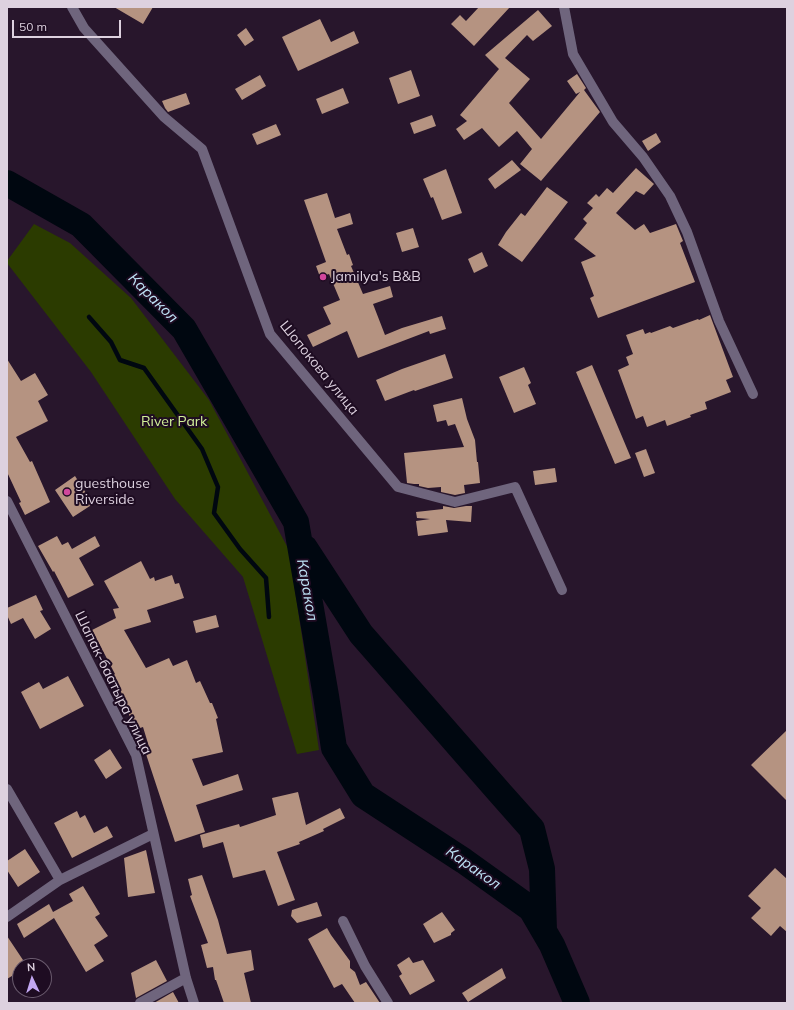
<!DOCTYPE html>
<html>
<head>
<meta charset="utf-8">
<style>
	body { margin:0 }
	#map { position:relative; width:794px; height:1010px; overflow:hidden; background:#28162c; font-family:Mulish,sans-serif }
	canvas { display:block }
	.frame { position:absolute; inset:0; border:8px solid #ddd1df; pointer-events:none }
	.north { position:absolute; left:12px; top:958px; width:40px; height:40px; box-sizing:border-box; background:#1e0c22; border:1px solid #6a5b6e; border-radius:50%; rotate:356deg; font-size:11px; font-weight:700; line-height:16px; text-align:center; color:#ddd1df }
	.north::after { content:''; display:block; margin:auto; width:14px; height:18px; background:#c2a7f2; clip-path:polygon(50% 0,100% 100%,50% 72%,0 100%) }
	.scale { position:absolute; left:12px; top:20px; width:109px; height:18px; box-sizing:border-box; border:2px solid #ddd1df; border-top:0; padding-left:5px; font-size:12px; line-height:14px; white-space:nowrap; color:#ddd1df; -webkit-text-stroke:3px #1e0c22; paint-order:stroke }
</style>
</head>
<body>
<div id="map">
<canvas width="794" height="1010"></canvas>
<div class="frame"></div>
<div class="north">N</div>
<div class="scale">50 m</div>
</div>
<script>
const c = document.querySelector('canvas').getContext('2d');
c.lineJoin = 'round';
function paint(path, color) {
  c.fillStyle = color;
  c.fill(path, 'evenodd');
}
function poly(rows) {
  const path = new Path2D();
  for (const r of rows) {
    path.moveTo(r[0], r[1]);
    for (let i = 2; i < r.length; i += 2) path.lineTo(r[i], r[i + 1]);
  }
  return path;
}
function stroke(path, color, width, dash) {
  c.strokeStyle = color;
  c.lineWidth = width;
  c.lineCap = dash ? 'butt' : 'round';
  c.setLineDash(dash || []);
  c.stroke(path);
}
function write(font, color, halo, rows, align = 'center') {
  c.font = font + ' Mulish,sans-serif';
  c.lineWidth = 4;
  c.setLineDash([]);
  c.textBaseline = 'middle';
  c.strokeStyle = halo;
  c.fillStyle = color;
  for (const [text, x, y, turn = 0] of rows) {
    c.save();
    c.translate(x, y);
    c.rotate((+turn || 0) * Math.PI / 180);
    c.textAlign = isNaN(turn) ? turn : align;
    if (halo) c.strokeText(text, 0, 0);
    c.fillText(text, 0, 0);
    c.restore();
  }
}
const green = poly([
	[34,224,70,243,131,298,209,400,289,550,319,750,297,754,243,577,175,499,91,372,7,263,7,261]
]);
const stream = poly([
	[89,317,111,342,120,360,144,368,202,449,218,487,214,513,240,549,266,578,269,617]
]);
const river = poly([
	[7,183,81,225,184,329,296,522,326,696,334,748,363,795,464,861,531,909,552,945,577,1003],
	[305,548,361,634,500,793,532,829,542,869,544,931]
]);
const building = poly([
	[114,7,153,7,143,24],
	[479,7,510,7,474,46,451,24,460,15,466,21],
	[538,10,552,26,533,41,527,35,505,58,530,79,509,103,541,139,580,92,576,94,567,81,577,74,586,88,584,90,600,112,541,181,520,164,532,149,517,131,499,147,482,128,464,140,456,129,467,121,460,115,499,69,485,55],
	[320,19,331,42,354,31,359,43,298,71,282,37],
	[246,28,254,40,245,46,237,35],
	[411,70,420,96,398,104,389,78],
	[260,75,266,86,242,100,235,89],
	[343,88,349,103,322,114,316,99],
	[186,93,190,104,168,112,165,108,162,101],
	[432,115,436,126,414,134,410,123],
	[276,124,281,135,257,145,252,134],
	[656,133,661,142,648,151,642,141],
	[512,160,521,170,495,189,488,179],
	[636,168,654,184,644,195,636,191,616,213,635,230,644,224,650,233,676,224,683,241,680,243,695,282,598,318,590,298,594,296,581,262,596,256,574,239,587,223,583,219,593,208,587,203,596,194,599,197,607,188,613,193],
	[446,169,462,213,442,220,433,197,431,198,423,179],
	[547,187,568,202,522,262,498,245,506,232,521,213,525,216],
	[327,193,335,218,350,213,353,224,337,229,347,255,349,254,353,265,351,266,363,294,390,286,393,297,373,304,385,335,402,328,442,316,446,329,430,334,429,331,358,358,347,331,313,347,307,335,331,324,323,307,340,300,329,274,320,277,316,266,326,262,304,200],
	[413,228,419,247,402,252,396,233],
	[482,252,488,266,474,273,468,259],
	[710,315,733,377,726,380,731,392,705,402,707,409,690,415,691,417,667,426,665,420,647,427,643,416,636,419,618,370,629,365,626,357,633,354,626,335,643,329,645,334,650,332,651,333,670,326,673,328,698,319,699,320],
	[445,354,453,378,415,391,414,390,385,401,376,380,402,369],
	[7,359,21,381,35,373,48,395,38,401,48,421,16,437,30,462,32,461,50,502,25,515,19,503,21,502,7,472],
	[592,365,631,458,615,464,576,372],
	[524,367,531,383,528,385,536,404,514,413,499,377],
	[462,398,467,419,475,440,477,462,478,462,480,483,464,485,465,493,455,495,441,492,441,487,428,488,419,486,419,484,414,484,407,483,404,453,464,447,455,424,448,426,446,420,437,422,433,405],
	[646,449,655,473,644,477,635,453],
	[555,468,557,482,535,485,533,471],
	[75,476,93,504,73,517,55,490],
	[443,506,454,508,466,506,472,506,471,522,446,520,448,532,418,536,416,521,430,519,417,518,416,512,443,509],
	[57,536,62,545,68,542,72,549,95,536,100,546,79,558,94,585,68,598,54,571,53,572,38,546],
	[141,561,150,579,154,577,155,581,172,575,175,584,179,583,184,598,147,610,151,622,124,630,146,668,169,658,173,666,187,660,196,683,200,681,210,703,212,703,218,718,216,719,223,752,192,759,203,786,238,774,243,790,196,805,205,832,175,842,145,751,150,750,143,727,134,730,128,711,129,711,114,675,115,674,92,630,116,618,113,609,119,608,104,581],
	[36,595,43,610,40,611,51,629,35,639,23,618,11,624,7,615,7,608],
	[216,615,219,627,196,633,193,621],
	[68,676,84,706,40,729,21,692,39,682,43,689],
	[787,730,787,801,751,765],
	[110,749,122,768,106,779,94,760],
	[298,792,306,825,340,808,345,818,323,829,324,831,299,842,300,844,277,852,295,900,278,906,265,870,233,878,223,842,203,848,200,835,239,824,240,827,276,815,272,798],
	[77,811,80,818,85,815,94,833,107,826,113,837,72,858,54,823],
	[25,849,40,872,18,887,7,870,7,861],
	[146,850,155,893,128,897,124,858],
	[775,868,787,879,787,932,780,926,771,936,751,918,761,908,748,896],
	[202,875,218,920,227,954,251,950,254,970,244,973,251,1003,224,1003,216,980,215,980,213,967,207,968,201,945,208,943,190,896,192,895,188,879],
	[83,886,100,914,95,917,108,936,94,945,104,961,86,972,54,918,24,938,17,924,49,904,53,912,73,901,69,894],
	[317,902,322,916,297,923,291,916,292,910],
	[442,912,455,930,451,933,451,935,434,943,423,924],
	[327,928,331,935,350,961,350,968,355,972,360,985,366,982,380,1003,355,1003,342,984,334,988,308,939],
	[7,936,27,966,20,966,20,971,7,979],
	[409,957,413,963,423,960,435,981,410,995,399,976,402,974,397,965],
	[156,960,167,981,136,998,131,973],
	[502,968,506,978,468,1002,462,993],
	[173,992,179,1003,154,1003]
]);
const minor = poly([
	[72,7,84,28,164,117,202,149,270,334,398,487,455,502,515,487,562,590],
	[564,7,573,54,613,122,643,157,670,196,687,232,719,321,753,394],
	[7,501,136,755,186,978,194,1003],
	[7,789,60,880],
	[7,917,60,880,153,834],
	[343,921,365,966,388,1003],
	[140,1003,186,978]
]);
const markers = [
	[323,277,4,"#d1479c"],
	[67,492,4,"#d1479c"]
];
const poiNames = [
	["Jamilya's B&B",331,277],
	["guesthouse",75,484],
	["Riverside",75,500]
];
const streetNames = [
	["Шопокова улица",319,368,51],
	["Шапак-баатыра улица",113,683,64]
];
const parkNames = [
	["River Park",174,422]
];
const waterNames = [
	["Каракол",153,298,45],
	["Каракол",307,590,80],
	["Каракол",473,868,35]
];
paint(green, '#2b3b00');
stroke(stream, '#000710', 4.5);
stroke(river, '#000710', 26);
paint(building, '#b59381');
stroke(minor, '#6f657d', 10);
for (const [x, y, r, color] of markers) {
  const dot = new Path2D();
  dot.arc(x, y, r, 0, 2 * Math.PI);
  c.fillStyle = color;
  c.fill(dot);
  stroke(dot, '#1e0c22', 1.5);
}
write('14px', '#ddd1df', '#1e0c22', poiNames, 'left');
write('14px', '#ddd1df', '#1e0c22', streetNames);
write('14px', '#d2f199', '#1e0c22', parkNames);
write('italic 15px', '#bfe4f7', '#1e0c22', waterNames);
</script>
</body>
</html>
